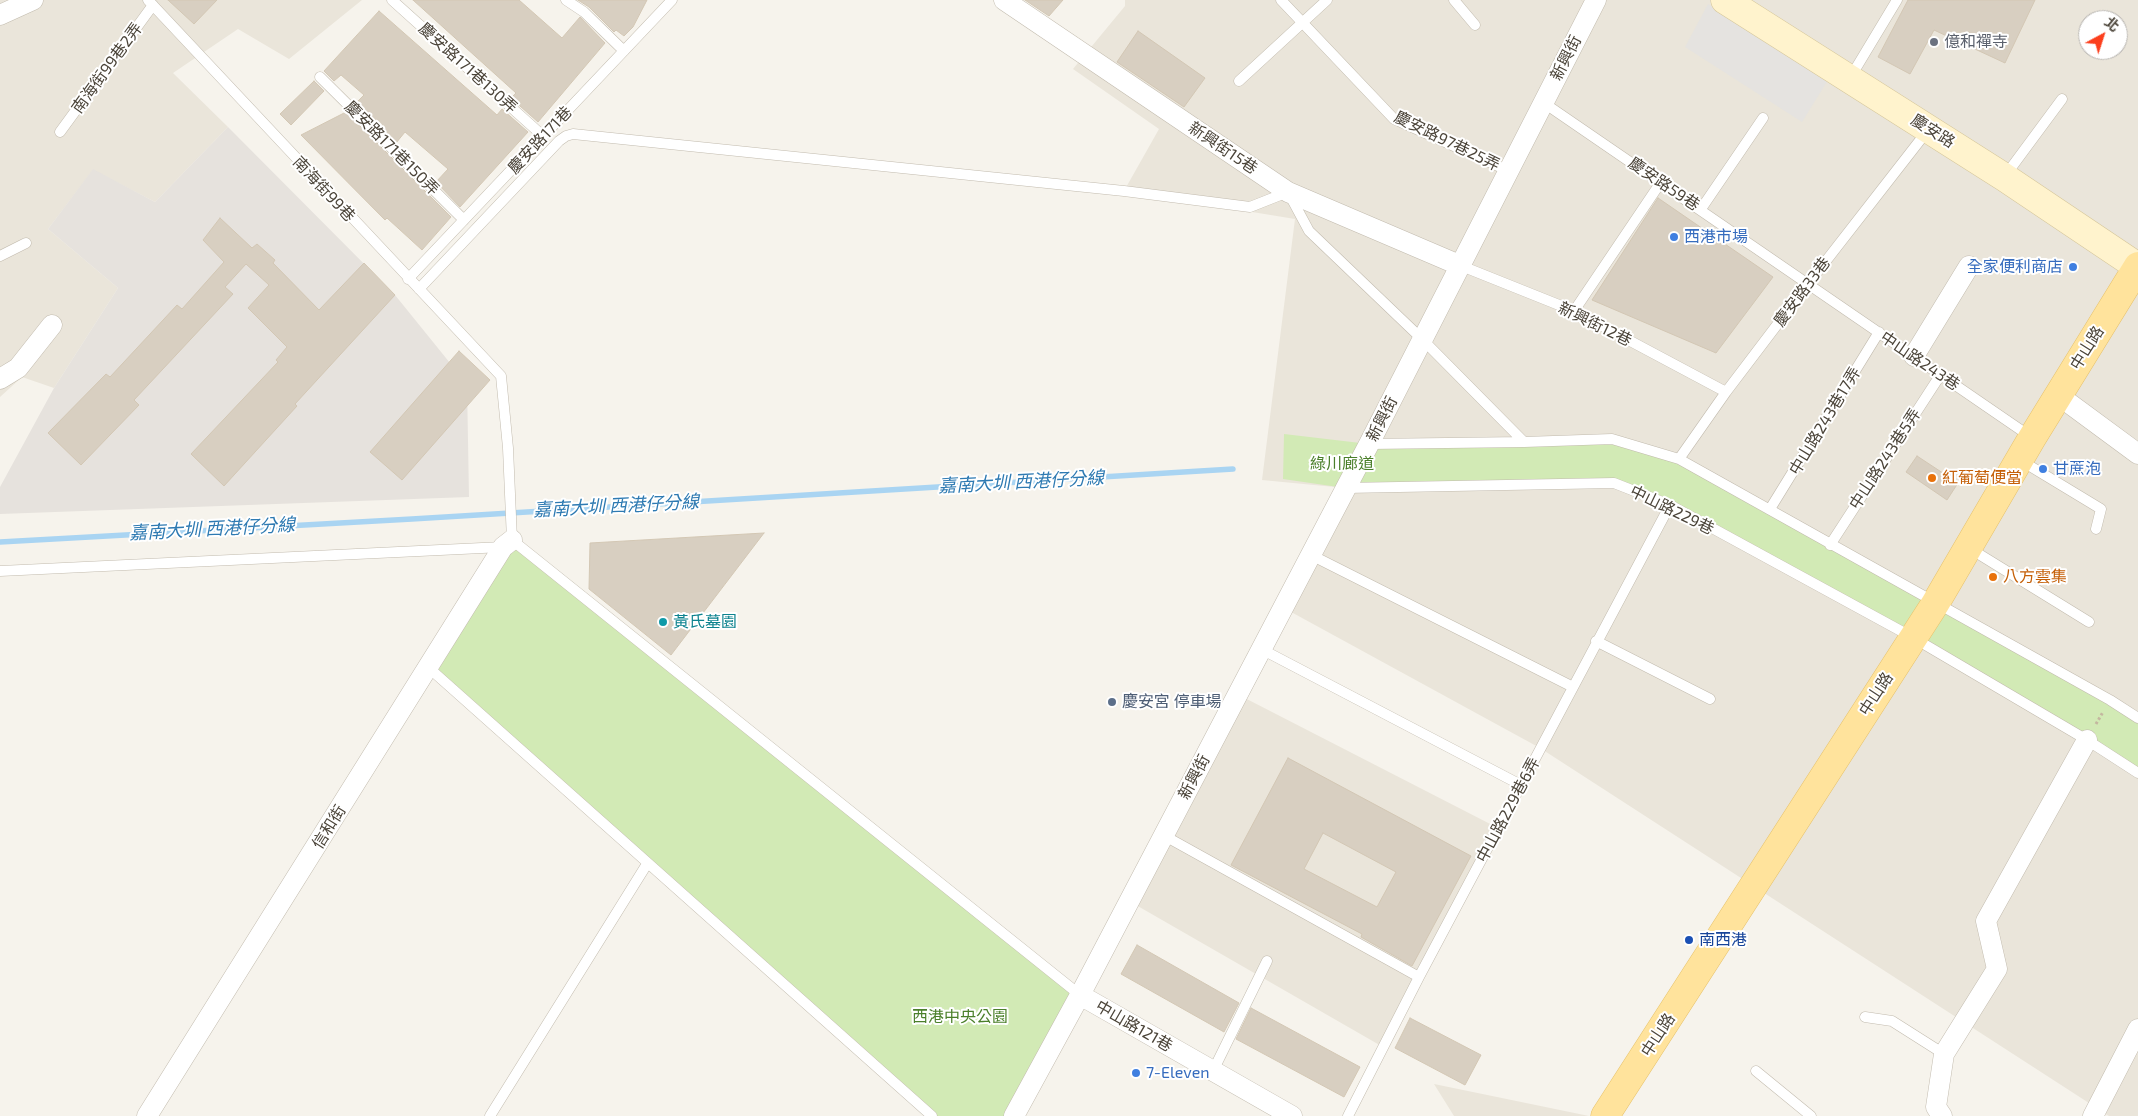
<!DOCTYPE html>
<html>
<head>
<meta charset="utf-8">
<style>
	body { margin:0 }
	#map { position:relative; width:2138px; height:1116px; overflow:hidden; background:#f6f3ec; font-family:"Exo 2","Noto Sans TC",sans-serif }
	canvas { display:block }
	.north { position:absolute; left:2078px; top:10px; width:50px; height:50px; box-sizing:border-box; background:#fff; border:1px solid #b7b4b0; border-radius:50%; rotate:40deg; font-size:14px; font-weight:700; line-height:20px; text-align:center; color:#4b4439 }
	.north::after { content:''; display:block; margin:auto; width:18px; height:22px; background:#fc3f1d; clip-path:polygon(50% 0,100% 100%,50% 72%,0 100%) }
</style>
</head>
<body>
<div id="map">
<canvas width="2138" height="1116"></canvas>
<div class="north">北</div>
</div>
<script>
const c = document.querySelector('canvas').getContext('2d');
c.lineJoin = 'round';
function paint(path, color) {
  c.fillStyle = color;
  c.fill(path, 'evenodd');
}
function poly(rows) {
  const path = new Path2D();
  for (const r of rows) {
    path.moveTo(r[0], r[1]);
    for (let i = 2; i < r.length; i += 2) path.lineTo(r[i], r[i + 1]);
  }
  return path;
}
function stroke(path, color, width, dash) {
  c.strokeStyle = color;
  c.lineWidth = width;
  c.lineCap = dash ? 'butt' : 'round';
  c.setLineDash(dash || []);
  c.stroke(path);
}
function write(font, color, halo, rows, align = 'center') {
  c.font = font + ' "Exo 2","Noto Sans TC",sans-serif';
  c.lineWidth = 4;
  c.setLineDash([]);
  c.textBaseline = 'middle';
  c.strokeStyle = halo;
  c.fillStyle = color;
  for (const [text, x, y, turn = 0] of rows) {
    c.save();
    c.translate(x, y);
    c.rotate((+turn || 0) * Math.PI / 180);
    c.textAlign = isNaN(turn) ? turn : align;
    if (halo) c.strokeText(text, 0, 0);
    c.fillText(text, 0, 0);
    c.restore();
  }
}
const residential = poly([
	[0,0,362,0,289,59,238,29,173,73,228,127,155,202,93,170,48,229,118,288,54,388,22,377,0,397],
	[1125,0,2138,0,2138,1116,2109,1116,1540,748,1282,607,1345,488,1262,480,1295,219,1124,191,1159,129,1073,69,1125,6],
	[2088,20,2118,20,2118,50,2088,50],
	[1237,694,1498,828,1383,1047,1129,901],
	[1434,1084,1589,1116,1454,1116]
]);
const industrial = poly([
	[228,127,395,295,467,384,469,497,0,514,0,487,54,388,118,288,48,229,93,169,155,202]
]);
const green = poly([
	[1284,434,1369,444,1612,439,1679,459,2138,718,2138,773,2087,740,1670,505,1615,483,1345,488,1283,479],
	[512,540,1080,995,1016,1116,933,1116,429,668]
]);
const parking = poly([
	[1708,4,1828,80,1802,122,1685,47]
]);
const stream = poly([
	[0,542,412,519,1233,469]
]);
const building = poly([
	[168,0,217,0,194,24,168,0],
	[413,0,519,0,562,38,580,17,605,43,538,122,511,98,516,93,413,0],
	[578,0,647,0,633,27,624,36,616,30,614,32,589,7,578,0],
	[1025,0,1063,0,1049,16,1025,0],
	[1908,0,2035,0,2005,63,1934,30,1910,74,1878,57,1908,0],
	[379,11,497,115,502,109,528,132,460,207,436,182,448,169,405,132,396,143,356,103,364,95,341,75,334,81,324,71,379,11],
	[1138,31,1205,78,1184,107,1117,62,1138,31],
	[314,81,324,91,291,125,280,114,314,81],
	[346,112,451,217,422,250,387,218,385,220,301,135,346,112],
	[1658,198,1773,277,1716,353,1592,300,1658,198],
	[220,218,252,248,257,244,275,260,273,263,319,310,364,263,395,295,295,404,297,406,224,486,191,454,278,362,276,360,287,347,248,308,269,285,246,264,225,287,233,294,134,400,139,405,81,465,48,433,106,374,110,377,177,305,182,309,224,262,203,240,220,218],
	[459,351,490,380,402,480,370,452,459,351],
	[1917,456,1958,483,1947,500,1906,472,1917,456],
	[764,533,671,655,589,589,590,543,764,533],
	[1288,758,1471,856,1412,966,1361,937,1362,934,1231,865,1288,758],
	[1323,833,1396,872,1377,907,1304,869,1323,833],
	[1137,945,1239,1003,1224,1032,1121,974,1137,945],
	[1251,1008,1360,1067,1344,1097,1236,1039,1251,1008],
	[1410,1018,1481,1055,1465,1085,1395,1048,1410,1018]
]);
const path = poly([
	[2096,724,2103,712]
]);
const lane = poly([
	[148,0,501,376,508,448,512,540,1080,995],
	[392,0,543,136],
	[566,0,584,12,624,51],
	[1281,0,1394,119,1509,171],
	[1454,0,1475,25],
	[320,77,464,220],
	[1850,78,1897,0],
	[1239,81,1327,0],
	[1544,103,2031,437],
	[60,132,153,5],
	[2005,176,2062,99],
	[1701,209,1763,118],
	[0,256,26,243],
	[1459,265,1574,311,1726,392],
	[408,279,672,0],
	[419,289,559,141,566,136,573,134,1124,191,1250,207,1288,192,1309,231,1423,340,1524,442],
	[1574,311,1661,182],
	[1369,444,1524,442,1612,439,1679,459,2110,700,2138,718],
	[1679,459,1726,392,1808,284,1928,130],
	[2020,460,2101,509,2096,529],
	[1345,488,1614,483,1670,505,1912,637,2087,740,2138,773],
	[1770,509,1879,332],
	[1830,545,1941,374],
	[1969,548,2089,622],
	[1311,555,1573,687],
	[0,571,503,547],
	[1596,641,1710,699],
	[1261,649,1521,785],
	[429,668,932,1116],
	[1163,835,1419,977],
	[1865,1017,1892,1021,1944,1054],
	[1213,1071,1267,961],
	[1756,1071,1811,1116],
	[490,1116,647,864],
	[1348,1116,1419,977,1670,505]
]);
const street = poly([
	[1004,0,1288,192,1459,265],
	[0,15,33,0],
	[1914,356,1969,266],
	[0,379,18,368,52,325],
	[2058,395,2138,454],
	[1080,995,1292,1116],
	[147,1116,503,547,512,540],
	[1014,1116,1080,995,1369,444,1596,0],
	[1942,1116,1936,1107,1944,1054,1997,969,1986,921,2087,740],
	[2093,1116,2138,1029]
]);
const secondary = poly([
	[1725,0,2004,177,2138,267]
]);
const primary = poly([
	[1605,1116,1935,604,2032,438,2138,266]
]);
const markers = [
	[1934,42,5,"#6b7280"],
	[1674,237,5,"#3f7fe0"],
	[2073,267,5,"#3f7fe0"],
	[2043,469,5,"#3f7fe0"],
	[1932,478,5,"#e8710a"],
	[1993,577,5,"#e8710a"],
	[663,622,5,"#0f9aa8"],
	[1112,702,5,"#5c6f8a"],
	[1689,940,5,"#1a4fb4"],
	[1136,1073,5,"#3f7fe0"]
];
const worshipNames = [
	["億和禪寺",1944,42]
];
const streetNames = [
	["新興街",1566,58,-63],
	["南海街99巷2弄",107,68,-54],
	["慶安路171巷130弄",468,68,42],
	["慶安路",1933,131,32],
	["慶安路171巷",540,140,-47],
	["慶安路97巷25弄",1447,141,26],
	["慶安路171巷150弄",392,148,45],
	["新興街15巷",1223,148,34],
	["慶安路59巷",1664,184,34],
	["南海街99巷",324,189,47],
	["慶安路33巷",1802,292,-53],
	["新興街12巷",1595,324,26],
	["中山路",2087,348,-58],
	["中山路243巷",1920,361,34],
	["新興街",1382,419,-63],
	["中山路243巷17弄",1825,421,-59],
	["中山路243巷5弄",1885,459,-57],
	["中山路229巷",1672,510,26],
	["中山路",1876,694,-57],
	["新興街",1194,777,-62],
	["中山路229巷6弄",1508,810,-62],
	["信和街",329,827,-58],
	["中山路121巷",1134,1026,30],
	["中山路",1658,1035,-57]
];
const shopNames = [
	["西港市場",1684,237],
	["全家便利商店",2063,267,"right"],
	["甘蔗泡",2053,469],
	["7-Eleven",1146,1073]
];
const parkNames = [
	["綠川廊道",1342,464],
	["西港中央公園",960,1017]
];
const foodNames = [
	["紅葡萄便當",1942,478],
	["八方雲集",2003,577]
];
const cultureNames = [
	["黃氏墓園",673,622]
];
const serviceNames = [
	["慶安宮 停車場",1122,702]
];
const transitNames = [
	["南西港",1699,940]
];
const waterNames = [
	["嘉南大圳 西港仔分線",1021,482,-3],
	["嘉南大圳 西港仔分線",616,506,-3],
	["嘉南大圳 西港仔分線",212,529,-3]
];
paint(residential, '#eae5da');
paint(industrial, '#e6e2dd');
paint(green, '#d2eab5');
paint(parking, '#e5e3e0');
stroke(stream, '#a9d4f2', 5.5);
paint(building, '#d8cfc1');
stroke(building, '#d3c7b4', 1);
stroke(lane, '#c2bbae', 11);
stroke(street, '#c2bbae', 21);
stroke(secondary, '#d6c79b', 29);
stroke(primary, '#e6c16a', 29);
stroke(path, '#c4b79f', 3, [2.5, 2.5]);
stroke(lane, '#fff', 10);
stroke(street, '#fff', 20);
stroke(secondary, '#fff3cd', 28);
stroke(primary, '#ffe39c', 28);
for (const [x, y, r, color] of markers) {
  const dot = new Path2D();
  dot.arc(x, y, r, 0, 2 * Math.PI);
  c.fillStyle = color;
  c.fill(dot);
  stroke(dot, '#fff', 2);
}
write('16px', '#5b616d', '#fff', worshipNames, 'left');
write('16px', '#4b4439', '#fff', streetNames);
write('16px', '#366cbe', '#fff', shopNames, 'left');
write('16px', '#4a7f2a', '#fff', parkNames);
write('16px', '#c56008', '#fff', foodNames, 'left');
write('16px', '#0d838f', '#fff', cultureNames, 'left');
write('16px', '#4e5e75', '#fff', serviceNames, 'left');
write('16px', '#164399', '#fff', transitNames, 'left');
write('italic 18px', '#2e7ab2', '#fff', waterNames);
</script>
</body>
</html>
